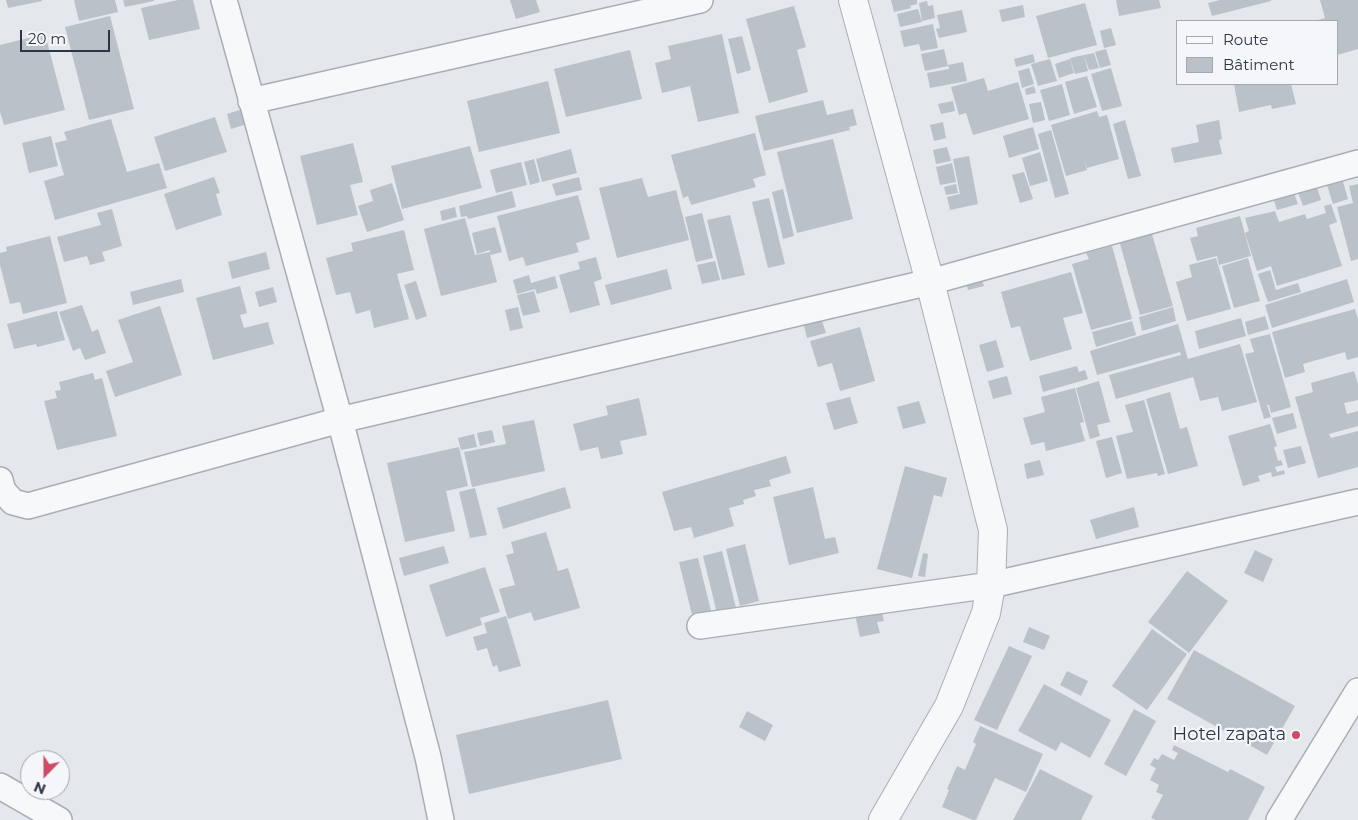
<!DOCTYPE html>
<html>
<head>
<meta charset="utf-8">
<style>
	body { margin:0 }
	#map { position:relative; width:1358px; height:820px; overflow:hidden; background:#e4e7ec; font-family:Montserrat,sans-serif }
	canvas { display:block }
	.legend { position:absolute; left:1176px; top:20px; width:162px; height:65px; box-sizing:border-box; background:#f4f6f9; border:1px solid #a4a9b1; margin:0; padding:6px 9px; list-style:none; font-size:15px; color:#2c3644 }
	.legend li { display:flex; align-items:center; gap:10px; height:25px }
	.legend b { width:25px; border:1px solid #a4a9b1 }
	.north { position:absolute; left:20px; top:750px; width:50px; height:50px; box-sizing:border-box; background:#f4f6f9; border:1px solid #a4a9b1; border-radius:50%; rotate:202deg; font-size:14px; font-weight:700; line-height:20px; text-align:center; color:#2c3644 }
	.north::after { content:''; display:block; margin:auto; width:18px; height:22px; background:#cd4d69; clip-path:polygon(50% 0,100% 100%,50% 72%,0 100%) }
	.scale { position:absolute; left:20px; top:30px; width:90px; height:22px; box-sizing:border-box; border:2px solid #2c3644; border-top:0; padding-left:6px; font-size:15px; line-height:18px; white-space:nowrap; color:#2c3644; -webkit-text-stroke:4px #f4f6f9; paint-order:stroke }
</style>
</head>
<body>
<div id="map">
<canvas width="1358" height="820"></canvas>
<ul class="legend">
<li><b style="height:6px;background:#f7f8fa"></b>Route</li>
<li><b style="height:14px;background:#bbc1c9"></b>Bâtiment</li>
</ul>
<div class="north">N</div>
<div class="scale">20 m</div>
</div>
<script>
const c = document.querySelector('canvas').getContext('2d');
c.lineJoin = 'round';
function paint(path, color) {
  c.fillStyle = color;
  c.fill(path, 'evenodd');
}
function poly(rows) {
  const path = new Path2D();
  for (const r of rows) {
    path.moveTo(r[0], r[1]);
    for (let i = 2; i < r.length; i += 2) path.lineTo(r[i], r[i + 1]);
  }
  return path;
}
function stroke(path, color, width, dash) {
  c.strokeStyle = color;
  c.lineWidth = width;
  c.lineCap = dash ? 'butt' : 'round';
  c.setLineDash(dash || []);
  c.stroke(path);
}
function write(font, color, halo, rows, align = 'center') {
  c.font = font + ' Montserrat,sans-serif';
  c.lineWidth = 4.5;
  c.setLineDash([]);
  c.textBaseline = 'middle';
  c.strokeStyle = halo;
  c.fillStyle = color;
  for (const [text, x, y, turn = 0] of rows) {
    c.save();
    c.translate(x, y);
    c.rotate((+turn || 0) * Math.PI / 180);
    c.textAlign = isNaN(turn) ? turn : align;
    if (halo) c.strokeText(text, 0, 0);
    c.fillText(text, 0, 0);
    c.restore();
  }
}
const building = poly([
	[6,0,42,0,42,1,8,8],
	[74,0,115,0,118,12,79,21],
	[123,0,154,0,154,1,125,7],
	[178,0,193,0,200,29,149,40,141,8],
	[510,0,536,0,540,12,516,19],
	[891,0,917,0,917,4,910,6,911,8,894,12],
	[1116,0,1159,0,1161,8,1119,16],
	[1220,0,1271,0,1271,1,1212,16,1208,3],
	[1320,0,1358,0,1358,49,1337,55,1337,21,1315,21,1325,18],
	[927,1,928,6,933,5,935,18,922,21,919,3],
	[1085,3,1097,45,1048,58,1036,16],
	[1023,5,1025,17,1002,22,999,10],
	[794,6,806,47,797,50,808,92,769,103,746,19],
	[918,9,922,22,900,27,897,14],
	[962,10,967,32,939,38,936,29,940,28,937,15],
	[110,16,134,109,89,120,65,27],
	[933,24,938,48,921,51,919,44,904,47,900,31],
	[1111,28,1116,45,1104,48,1100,31],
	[45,34,65,110,4,125,0,112,0,45],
	[722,34,739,113,698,122,690,86,662,93,655,63,671,59,668,46],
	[742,36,751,70,737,74,728,39],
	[944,49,948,66,925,71,921,54],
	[1106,49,1111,65,1100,68,1095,52],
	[630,50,642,99,566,117,554,69],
	[1094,53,1099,68,1089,70,1084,55],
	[1033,54,1035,62,1016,67,1014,59],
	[1084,55,1088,71,1075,74,1070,58],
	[1050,59,1057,81,1038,86,1031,64],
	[1070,59,1074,73,1059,78,1055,64],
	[963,62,967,81,930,88,927,73,949,69,948,65],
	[1029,68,1034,84,1022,88,1018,71],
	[1111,68,1122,106,1102,111,1091,74],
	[1087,76,1097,107,1074,114,1065,82],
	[984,78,988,91,1018,82,1029,119,973,135,966,113,959,115,951,87],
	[548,81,560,133,479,152,467,101],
	[1062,84,1070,115,1049,121,1040,90],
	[1234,84,1291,84,1296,104,1272,109,1271,105,1239,112],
	[1034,86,1036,93,1026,95,1025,89],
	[823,100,827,115,853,109,857,125,849,127,850,130,764,151,755,116],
	[953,101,955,111,941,114,938,104],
	[1041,102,1045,120,1033,123,1029,104],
	[243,109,247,124,231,129,227,114],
	[1097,111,1099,117,1107,115,1119,159,1087,168,1084,160,1087,170,1066,176,1051,125],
	[215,117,227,152,165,171,154,137],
	[111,119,127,172,159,163,167,188,55,220,44,181,64,175,55,143,67,140,64,132],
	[1125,120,1141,176,1128,179,1113,124],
	[1219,120,1222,139,1219,140,1222,154,1174,163,1171,148,1199,142,1196,125],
	[943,122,946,138,934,141,930,125],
	[1033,127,1039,149,1009,158,1003,136],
	[1051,130,1069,194,1055,198,1038,134],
	[755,133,766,175,753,179,756,187,691,205,688,196,683,198,671,155],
	[51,136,58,166,29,173,22,143],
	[833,139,853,219,797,233,777,152],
	[353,143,363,182,350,185,358,215,317,225,300,156],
	[470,146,482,188,402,209,391,166],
	[947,147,951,161,936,164,933,150],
	[571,149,577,173,542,182,536,159],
	[1040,152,1048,181,1030,186,1022,158],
	[969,156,978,204,950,210,947,197,960,194,953,159],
	[534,159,540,182,530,185,524,162],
	[521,162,527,185,496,193,490,170],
	[952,163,956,182,940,185,936,167],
	[1024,172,1033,199,1020,203,1012,175],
	[214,177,220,193,216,194,222,215,176,230,164,194],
	[579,177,582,190,556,196,552,184],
	[642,178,648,197,676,190,689,240,617,258,599,188],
	[1342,178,1348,199,1333,204,1326,182],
	[1315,181,1321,200,1303,206,1296,187],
	[392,183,404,220,367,232,358,206,373,201,370,190],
	[956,184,958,193,946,195,944,187],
	[1358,184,1358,259,1351,261,1337,207,1353,203,1349,186],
	[783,189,794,236,783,239,772,192],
	[512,191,516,207,468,219,467,216,461,217,459,206],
	[1293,191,1298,204,1277,210,1273,197],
	[578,195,590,239,576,243,579,252,526,266,523,257,509,261,497,216],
	[769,198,785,264,768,268,752,202],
	[1331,204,1337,222,1329,225,1342,266,1277,286,1271,266,1257,271,1245,233,1249,231,1245,218,1275,211,1279,222,1305,214,1307,219,1326,213,1324,206],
	[455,207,457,217,442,221,440,211],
	[112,209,122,246,102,252,105,261,90,265,87,256,64,262,57,237,101,225,97,213],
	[702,213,713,258,696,262,685,217],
	[730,215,745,275,722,280,707,220],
	[1240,216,1251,256,1219,265,1217,256,1197,261,1190,238,1198,236,1196,228],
	[465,218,475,255,490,252,490,250,477,254,472,233,495,227,502,252,490,255,497,282,441,296,424,229],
	[404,230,414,270,397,274,409,319,374,328,370,310,356,314,350,292,336,295,326,258,353,251,351,243],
	[1151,231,1173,306,1140,315,1119,240],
	[50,236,67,303,23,314,20,302,10,304,0,265,0,253,7,251,6,247],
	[1112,246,1132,319,1091,330,1072,264,1089,259,1086,253],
	[266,252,270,269,232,279,228,262],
	[596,257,602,279,594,282,600,305,570,313,559,275,580,269,578,262],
	[1216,258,1231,309,1187,321,1176,282,1192,277,1189,265],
	[1248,258,1260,301,1234,308,1222,266],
	[715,261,720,280,702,284,697,265],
	[667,269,672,289,611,305,605,285],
	[1270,270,1276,290,1298,283,1301,292,1268,302,1258,274],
	[1071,272,1083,313,1063,318,1072,349,1030,361,1020,326,1011,328,1001,292],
	[980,274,984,286,968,290,965,278],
	[529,275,531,283,555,276,558,288,537,294,535,289,517,294,513,280],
	[181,279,184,292,133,305,130,292],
	[1347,279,1354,302,1272,328,1265,305],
	[416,281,427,316,416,320,404,285],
	[240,286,247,313,240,315,244,328,268,322,274,344,213,360,196,298],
	[273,287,277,302,259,307,255,292],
	[534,291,540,312,523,316,517,295],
	[82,305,92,332,98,329,106,353,85,360,80,348,73,351,59,312],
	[160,306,182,375,115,397,106,371,133,362,118,320],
	[518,307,523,328,510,331,505,310],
	[1173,307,1176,321,1142,331,1139,317],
	[1355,309,1358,319,1358,357,1347,360,1345,352,1303,364,1305,372,1285,378,1272,332],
	[57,311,65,340,37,347,36,344,14,349,7,324],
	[1265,316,1269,329,1248,335,1245,322],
	[821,318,826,333,807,338,803,322],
	[1241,318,1246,336,1199,349,1195,331],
	[1132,321,1136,335,1096,347,1092,332],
	[1178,324,1193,377,1116,399,1109,375,1181,355,1180,352,1097,375,1090,351],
	[860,327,875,381,840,391,832,363,818,367,810,341],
	[1270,334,1291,407,1271,413,1269,405,1267,405,1271,417,1264,419,1245,354,1254,352,1250,339],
	[996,340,1004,367,987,372,979,345],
	[1240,344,1257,402,1222,411,1218,397,1200,401,1188,359],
	[1077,366,1079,372,1085,370,1088,379,1043,392,1039,376],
	[1354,371,1358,384,1358,400,1344,403,1347,414,1358,411,1358,426,1329,434,1331,438,1358,431,1358,467,1318,478,1295,397,1313,392,1311,383],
	[93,373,95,380,102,378,117,436,57,450,44,401,57,398,55,391,61,390,59,382],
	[1007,376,1012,394,993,399,988,381],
	[1099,381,1110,422,1097,425,1100,436,1090,439,1076,388],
	[1075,388,1084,422,1080,423,1085,441,1046,451,1044,442,1031,445,1023,418,1045,412,1041,397],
	[1170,392,1180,429,1187,427,1198,466,1168,474,1146,399],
	[850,397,858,423,834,430,826,403],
	[639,398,647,435,620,441,623,454,601,459,598,447,580,451,573,424,608,415,606,406],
	[1144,400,1165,474,1158,476,1157,473,1127,479,1116,436,1133,432,1125,405],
	[919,401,926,423,903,429,897,407],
	[1293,413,1297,428,1277,434,1272,418],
	[534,420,545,471,472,487,464,452,506,444,502,426],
	[1270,424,1277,446,1274,447,1278,461,1281,460,1283,465,1275,467,1277,472,1284,470,1285,474,1272,477,1271,472,1258,476,1260,481,1243,486,1228,436],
	[492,430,495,442,480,446,477,433],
	[474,434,477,447,461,450,458,438],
	[1112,437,1122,473,1106,478,1096,441],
	[1301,446,1306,463,1288,468,1283,450],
	[459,447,468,486,446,491,455,531,405,542,387,463],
	[786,456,791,473,769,480,771,486,754,490,756,496,743,500,744,504,729,508,734,526,694,538,691,527,674,531,662,492],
	[1040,460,1044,475,1027,479,1024,464],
	[905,466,947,478,942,497,934,495,912,578,877,569],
	[565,487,571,508,503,529,497,508],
	[813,487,825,539,835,537,839,553,789,565,773,497],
	[475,488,487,535,470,538,459,492],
	[1134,507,1139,527,1096,539,1090,520],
	[546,532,558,571,568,568,580,608,534,621,531,612,508,619,499,589,515,585,506,555,514,553,511,542],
	[745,544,759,601,740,606,726,549],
	[444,546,449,563,404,576,399,558],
	[1255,550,1273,559,1263,582,1244,573],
	[722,551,736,608,717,613,703,556],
	[923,553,928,554,925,577,918,576],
	[698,558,712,615,693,619,679,562],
	[485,567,500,612,480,618,482,625,446,637,429,585],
	[1187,571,1228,601,1189,653,1148,622],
	[880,604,884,621,877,622,880,633,860,637,854,610],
	[506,616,521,666,499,672,497,665,493,667,487,648,477,651,473,637,487,633,484,623],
	[1029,627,1050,636,1044,650,1023,642],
	[1152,629,1187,654,1147,710,1112,686],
	[1009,646,1032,656,997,730,974,720],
	[1194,650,1295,706,1267,755,1167,699],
	[1067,671,1088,681,1081,696,1060,685],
	[1044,684,1111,720,1090,758,1061,742,1056,751,1018,731],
	[608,700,622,759,469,794,456,735],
	[1134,709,1156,721,1126,776,1104,764],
	[747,711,773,725,765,741,739,727],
	[980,726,1043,754,1026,792,995,778,976,820,973,820,942,807,949,790,947,789,957,766,965,770,976,744,973,742],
	[1174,745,1228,772,1230,769,1265,787,1248,820,1156,820,1151,818,1163,795,1156,792,1159,785,1150,780,1156,768,1150,765,1154,758,1158,760,1162,754,1174,760,1178,753,1172,750],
	[1040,769,1093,796,1081,820,1013,820]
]);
const minor = poly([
	[224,0,340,420,428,757,441,820],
	[251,101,700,0],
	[0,480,3,491,13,502,28,506,340,420,930,282,1358,163],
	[700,626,991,585,1358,502],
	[0,786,59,820],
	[1279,820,1358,691]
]);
const tertiary = poly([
	[853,0,930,282,993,530,991,585,986,613,949,706,883,820]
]);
const markers = [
	[1296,735,5,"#cd4d69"]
];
const poiNames = [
	["Hotel zapata",1286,735]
];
paint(building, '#bbc1c9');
stroke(minor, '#a9aeb6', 28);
stroke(tertiary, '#a9aeb6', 30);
stroke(minor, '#f7f8fa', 25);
stroke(tertiary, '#f7f8fa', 28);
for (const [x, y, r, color] of markers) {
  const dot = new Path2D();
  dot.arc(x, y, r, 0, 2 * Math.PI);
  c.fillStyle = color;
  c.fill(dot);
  stroke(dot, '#f4f6f9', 2);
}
write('18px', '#2c3644', '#f4f6f9', poiNames, 'right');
</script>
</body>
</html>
